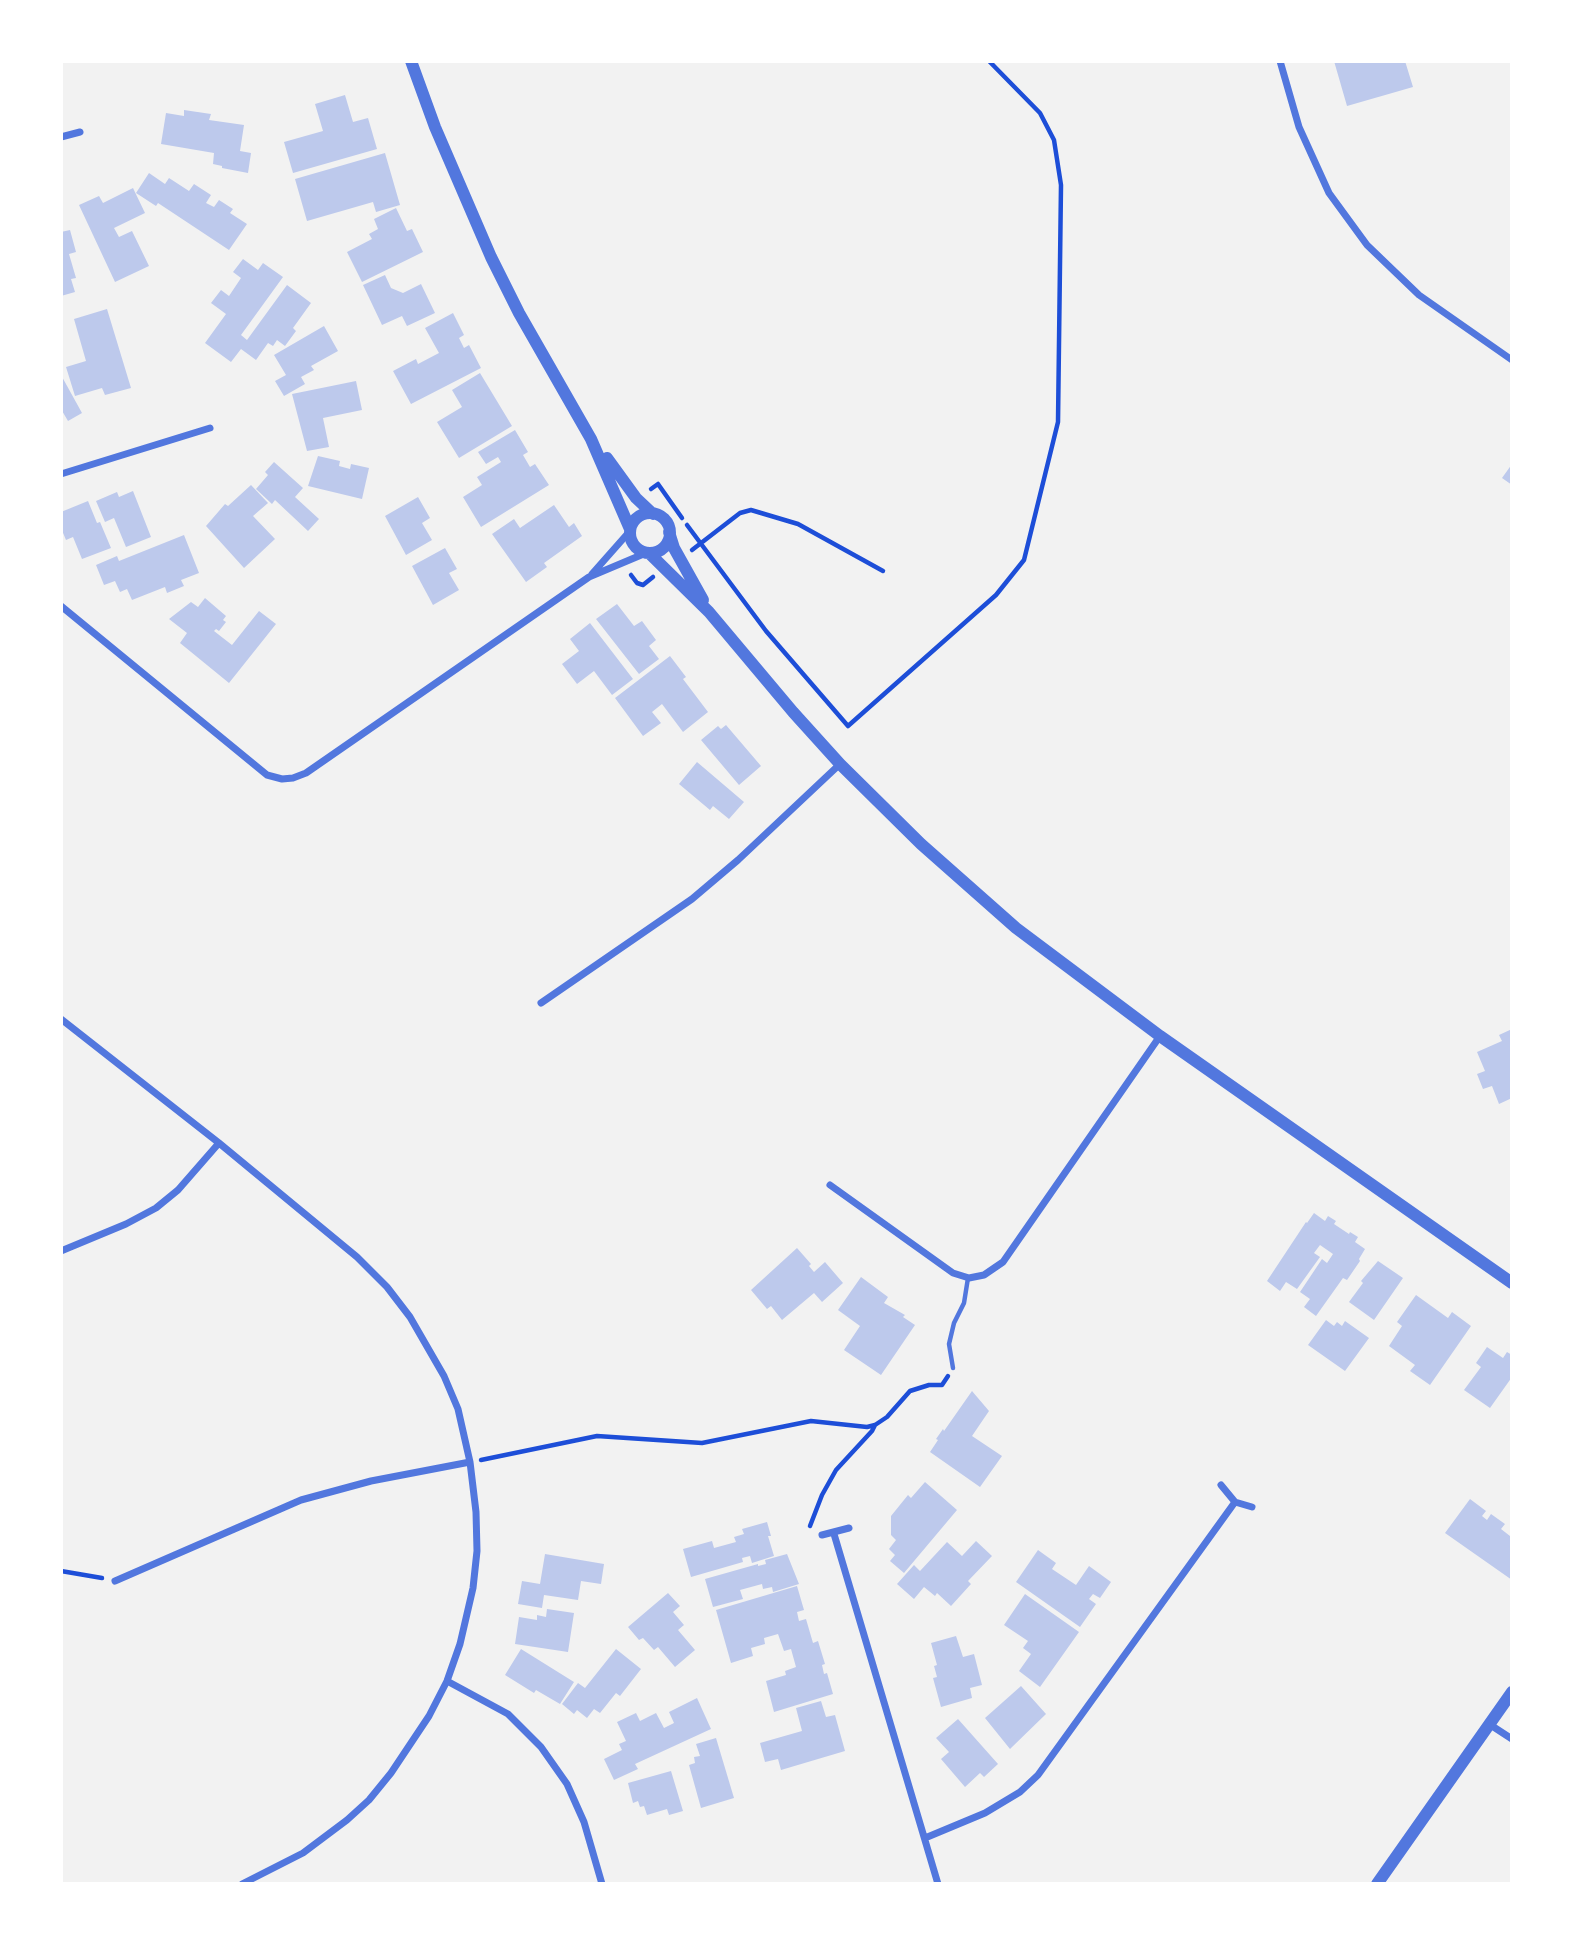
<!DOCTYPE html>
<html>
<head>
<meta charset="utf-8">
<style>
	body { margin:0 }
	#map { position:relative; width:1573px; height:1945px; overflow:hidden; background:#f2f2f2; font-family:Raleway,sans-serif }
	canvas { display:block }
	.frame { position:absolute; inset:0; border:63px solid #fff; pointer-events:none }
</style>
</head>
<body>
<div id="map">
<canvas width="1573" height="1945"></canvas>
<div class="frame"></div>
</div>
<script>
const c = document.querySelector('canvas').getContext('2d');
c.lineJoin = 'round';
function paint(path, color) {
  c.fillStyle = color;
  c.fill(path, 'evenodd');
}
function poly(rows) {
  const path = new Path2D();
  for (const r of rows) {
    if (r.length === 3) {
      path.moveTo(r[0] + r[2], r[1]);
      path.arc(r[0], r[1], r[2], 0, 2 * Math.PI);
      continue;
    }
    path.moveTo(r[0], r[1]);
    for (let i = 2; i < r.length; i += 2) path.lineTo(r[i], r[i + 1]);
  }
  return path;
}
function stroke(path, color, width, dash) {
  c.strokeStyle = color;
  c.lineWidth = width;
  c.lineCap = dash ? 'butt' : 'round';
  c.setLineDash(dash || []);
  c.stroke(path);
}
const building = poly([
	[1334,61,1405,61,1413,87,1347,106],
	[345,95,353,122,368,118,377,149,293,173,284,142,323,131,315,104],
	[184,110,211,114,209,120,244,125,240,151,251,153,248,173,222,168,222,166,213,164,214,153,161,144,166,113,184,116],
	[385,153,400,205,376,212,373,202,307,221,295,179],
	[149,173,165,184,169,178,189,191,194,184,211,195,206,203,214,207,219,200,233,209,230,213,247,224,229,250,158,203,156,206,136,193],
	[133,188,145,213,114,228,119,237,132,231,149,266,115,282,79,205,99,196,103,203],
	[396,208,407,231,412,229,423,252,362,282,347,252,372,239,369,234,378,229,374,219],
	[70,230,76,252,69,254,76,278,71,279,75,292,61,296,61,232],
	[243,259,258,270,263,263,283,277,241,335,247,340,287,285,311,303,293,328,296,331,285,346,277,340,273,346,268,343,256,360,241,349,231,362,205,343,226,314,211,303,221,290,229,296,241,278,233,272],
	[385,275,391,288,403,293,421,284,435,313,407,326,402,316,382,325,363,285],
	[107,309,131,388,105,395,102,388,75,396,66,367,86,361,74,319],
	[453,313,464,335,459,338,464,348,469,345,481,368,411,404,393,371,416,359,418,364,439,353,425,328],
	[324,326,338,351,311,366,314,370,301,377,305,384,284,396,275,381,286,375,274,355],
	[480,373,512,426,459,458,437,422,462,407,452,390],
	[61,375,82,413,68,421,61,409],
	[356,381,362,410,323,418,329,447,307,451,292,394],
	[515,430,528,452,523,455,530,467,535,464,549,485,481,527,463,497,482,485,477,477,501,462,498,457,486,464,478,452],
	[318,456,340,461,339,466,350,469,351,464,369,468,362,499,308,486],
	[274,462,303,488,295,497,319,519,308,531,275,500,272,504,256,489,268,475,265,472],
	[1512,464,1512,485,1502,478],
	[251,485,268,503,253,516,275,539,244,568,206,526,225,504,228,506],
	[133,491,151,537,126,547,114,518,105,522,96,501,117,492,119,497],
	[418,497,430,518,422,523,432,540,406,555,385,516],
	[88,501,97,523,100,522,111,548,82,559,73,537,66,540,61,528,61,512],
	[554,505,569,527,574,523,582,536,544,563,547,567,526,582,492,534,514,519,520,528],
	[184,535,199,573,181,580,184,586,167,593,165,587,132,600,127,589,120,592,115,581,104,585,96,565,117,556,119,561],
	[445,548,457,569,449,573,459,590,433,605,412,566],
	[205,598,226,616,223,620,226,622,219,631,216,629,214,631,232,645,259,611,276,624,229,683,180,643,187,633,169,619,191,602,198,607],
	[617,604,634,626,642,621,656,640,649,646,659,659,639,674,596,619],
	[590,623,633,679,612,695,594,671,577,684,562,664,579,651,570,639],
	[670,656,686,677,683,679,708,712,683,732,662,704,652,712,661,723,643,736,615,698],
	[726,725,761,766,739,785,701,740,718,726,721,729],
	[697,762,744,802,729,819,713,806,710,810,679,784],
	[1512,1029,1512,1098,1499,1104,1492,1086,1483,1089,1477,1074,1485,1071,1477,1052,1502,1041,1499,1035],
	[1314,1213,1325,1221,1328,1216,1336,1221,1334,1224,1349,1234,1350,1232,1358,1237,1355,1242,1365,1249,1359,1259,1360,1261,1347,1280,1343,1278,1316,1316,1304,1307,1310,1299,1300,1292,1322,1259,1327,1263,1333,1254,1320,1245,1314,1253,1320,1257,1297,1289,1286,1282,1280,1291,1267,1281,1306,1222,1307,1223],
	[797,1248,811,1264,809,1266,814,1272,825,1262,843,1283,822,1302,814,1293,782,1320,771,1306,767,1309,751,1290],
	[1378,1261,1403,1278,1374,1320,1349,1302,1363,1283,1361,1281],
	[861,1277,888,1297,884,1303,905,1315,903,1317,915,1325,881,1375,844,1350,860,1326,838,1310],
	[1416,1295,1448,1318,1452,1312,1471,1326,1430,1385,1410,1371,1415,1365,1389,1346,1402,1326,1397,1322],
	[1326,1320,1334,1326,1337,1322,1342,1326,1345,1321,1369,1338,1345,1371,1308,1345],
	[1487,1347,1503,1358,1507,1352,1512,1355,1512,1377,1490,1408,1464,1390,1481,1367,1476,1363],
	[972,1391,989,1411,972,1436,1002,1456,980,1487,930,1452,938,1440,936,1439,943,1429,944,1431],
	[925,1482,957,1510,904,1573,890,1561,895,1555,889,1549,896,1540,891,1535,891,1516,908,1495,911,1498],
	[1470,1499,1486,1511,1482,1516,1487,1520,1491,1514,1505,1524,1501,1529,1510,1536,1512,1533,1512,1580,1445,1533],
	[767,1522,771,1536,768,1536,774,1556,752,1563,750,1556,742,1558,743,1562,691,1577,683,1549,712,1541,714,1548,736,1542,734,1537,744,1534,742,1529],
	[976,1541,992,1556,968,1581,971,1584,951,1606,937,1593,935,1596,924,1587,914,1599,897,1584,914,1565,920,1571,947,1542,962,1556],
	[1038,1550,1056,1563,1052,1569,1076,1585,1089,1566,1111,1582,1100,1598,1093,1594,1089,1599,1096,1604,1080,1627,1016,1582],
	[545,1554,604,1564,601,1584,581,1581,578,1600,544,1595,542,1608,518,1604,522,1581,540,1584],
	[787,1554,799,1584,773,1592,772,1587,763,1589,762,1584,740,1590,743,1599,713,1607,705,1579,758,1564,758,1566,766,1564,765,1560],
	[797,1586,804,1610,797,1612,799,1621,806,1619,813,1643,818,1641,825,1664,822,1665,824,1674,827,1673,833,1694,774,1712,766,1681,786,1675,785,1671,796,1667,791,1649,784,1651,778,1634,764,1638,765,1644,751,1648,753,1656,731,1663,716,1610],
	[668,1593,680,1606,673,1612,684,1625,678,1630,695,1650,675,1667,658,1647,654,1650,643,1638,639,1640,628,1627],
	[1025,1594,1079,1632,1040,1687,1019,1671,1031,1654,1023,1648,1028,1641,1004,1625],
	[547,1609,574,1613,568,1652,515,1644,519,1617,537,1620,537,1615,546,1617],
	[956,1636,963,1657,974,1654,982,1685,970,1688,972,1698,941,1707,933,1678,937,1677,934,1666,937,1665,931,1643],
	[521,1649,574,1682,560,1704,536,1690,534,1693,505,1675],
	[616,1649,641,1669,620,1696,616,1693,600,1713,594,1709,587,1718,577,1710,574,1714,562,1704,578,1683,585,1688],
	[1021,1686,1046,1714,1010,1749,985,1718],
	[697,1698,711,1729,635,1764,638,1769,614,1780,604,1759,622,1750,619,1744,626,1741,617,1722,636,1713,640,1721,656,1713,664,1728,674,1723,669,1712],
	[821,1701,826,1717,835,1715,845,1751,781,1770,778,1759,765,1762,760,1743,802,1731,796,1708],
	[958,1719,998,1764,984,1777,980,1773,965,1787,941,1759,949,1752,936,1738],
	[716,1738,734,1798,701,1808,689,1765,695,1763,694,1757,700,1756,696,1744],
	[671,1771,683,1811,669,1815,667,1809,647,1815,644,1806,640,1807,638,1801,633,1803,628,1783]
]);
const path = poly([
	[651,489,658,484,682,518],
	[687,525,766,631,848,726,996,595,1024,560,1058,422,1061,185,1054,140,1040,113,989,61],
	[692,550,740,513,751,510,798,524,883,571],
	[631,575,637,583,643,585,653,577],
	[481,1460,597,1436,702,1443,811,1421,867,1427,875,1425,887,1417,910,1391,929,1385,942,1385,948,1376],
	[810,1526,822,1495,836,1470,872,1431,875,1425],
	[61,1571,102,1578]
]);
const service = poly([
	[953,1368,949,1344,954,1323,964,1303,968,1278]
]);
const minor = poly([
	[1280,61,1299,127,1329,193,1367,245,1419,295,1512,360],
	[61,137,80,132],
	[61,474,210,428],
	[592,574,630,531],
	[61,606,267,775,282,779,293,778,306,773,589,577,646,553],
	[541,1003,692,899,738,860,840,764],
	[61,1019,219,1143,357,1257,387,1287,410,1317,444,1376,458,1409,470,1462,476,1512,477,1551,473,1588,460,1644,447,1681,429,1716,391,1773,369,1800,347,1820,303,1853,242,1884],
	[830,1185,953,1273,969,1278,984,1275,1003,1262,1160,1036],
	[61,1251,126,1224,156,1208,178,1190,219,1143],
	[1221,1485,1235,1502,1252,1507],
	[834,1534,938,1884],
	[822,1535,849,1528],
	[115,1581,301,1500,371,1481,470,1462],
	[447,1681,508,1714,541,1747,567,1784,584,1822,602,1884],
	[1489,1724,1512,1739],
	[925,1838,985,1813,1020,1792,1038,1775,1235,1502]
]);
const tertiary = poly([
	[411,61,435,127,491,257,519,313,591,439,630,529],
	[607,458,636,498,653,514],
	[650,533,20],
	[669,532,674,548,703,600],
	[649,553,709,612,793,712,840,764,921,844,1016,928,1160,1036,1512,1283],
	[1377,1884,1512,1692]
]);
paint(building, '#bdc9ec');
stroke(path, '#1d4ed8', 4.5);
stroke(service, '#5277de', 4.5);
stroke(minor, '#5277de', 7);
stroke(tertiary, '#5277de', 12);
</script>
</body>
</html>
